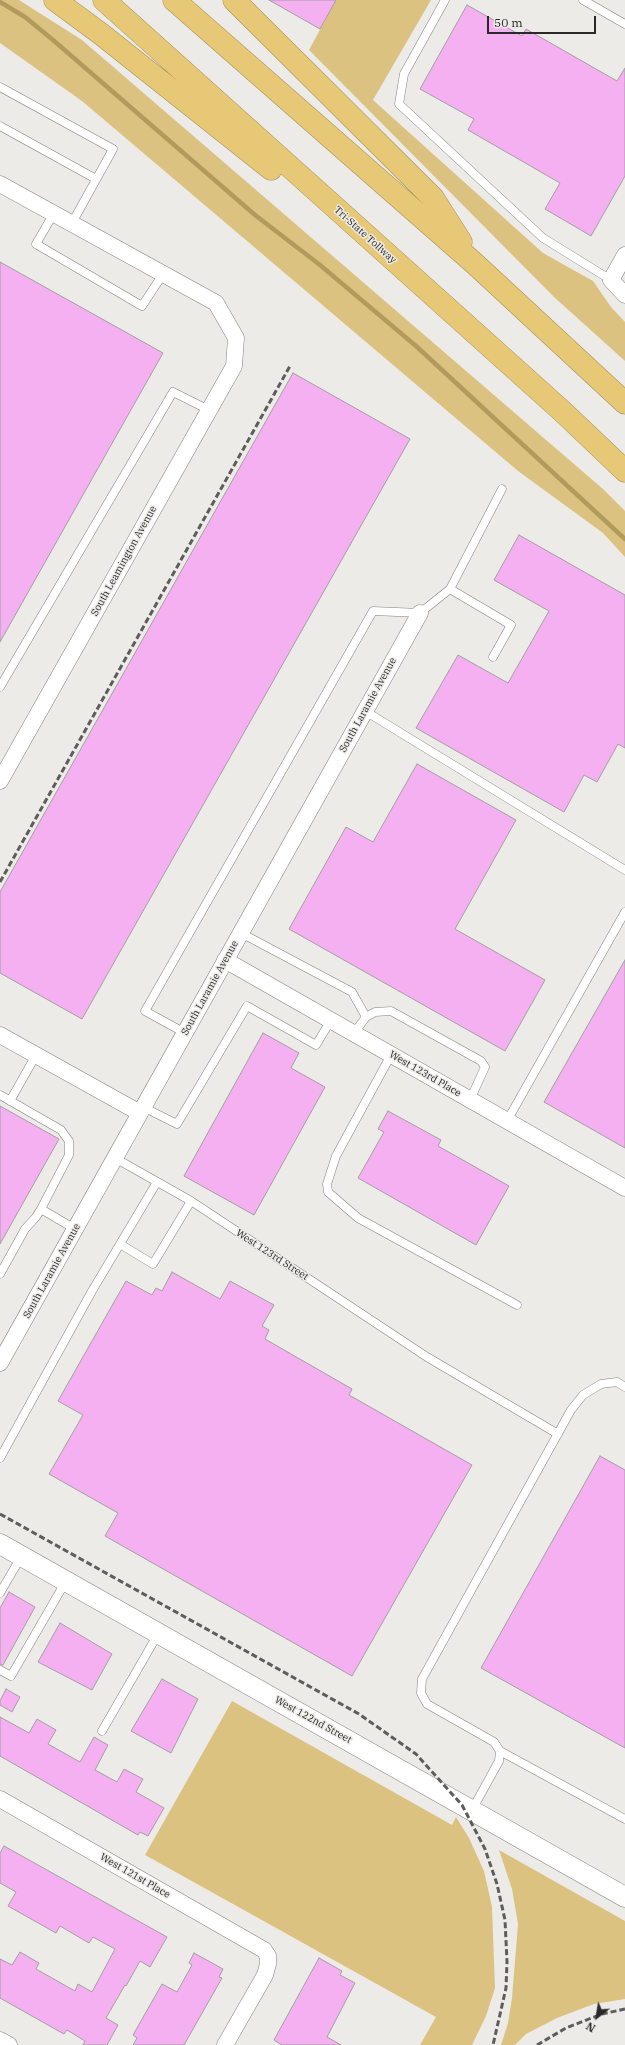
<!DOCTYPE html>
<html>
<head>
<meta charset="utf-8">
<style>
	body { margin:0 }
	#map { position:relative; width:625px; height:2045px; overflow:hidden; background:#edebe8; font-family:"IBM Plex Serif",serif }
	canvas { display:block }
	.north { position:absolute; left:577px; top:1997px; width:40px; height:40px; -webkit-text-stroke:3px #edebe8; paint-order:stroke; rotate:211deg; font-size:11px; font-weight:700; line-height:16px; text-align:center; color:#292927 }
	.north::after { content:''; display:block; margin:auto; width:14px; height:18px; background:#292927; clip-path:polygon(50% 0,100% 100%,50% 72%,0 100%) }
	.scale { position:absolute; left:487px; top:16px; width:109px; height:18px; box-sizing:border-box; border:2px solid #292927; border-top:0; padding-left:5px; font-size:12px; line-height:14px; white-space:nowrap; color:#292927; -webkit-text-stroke:3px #edebe8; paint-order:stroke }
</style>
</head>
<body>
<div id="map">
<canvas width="625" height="2045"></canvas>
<div class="north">N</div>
<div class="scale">50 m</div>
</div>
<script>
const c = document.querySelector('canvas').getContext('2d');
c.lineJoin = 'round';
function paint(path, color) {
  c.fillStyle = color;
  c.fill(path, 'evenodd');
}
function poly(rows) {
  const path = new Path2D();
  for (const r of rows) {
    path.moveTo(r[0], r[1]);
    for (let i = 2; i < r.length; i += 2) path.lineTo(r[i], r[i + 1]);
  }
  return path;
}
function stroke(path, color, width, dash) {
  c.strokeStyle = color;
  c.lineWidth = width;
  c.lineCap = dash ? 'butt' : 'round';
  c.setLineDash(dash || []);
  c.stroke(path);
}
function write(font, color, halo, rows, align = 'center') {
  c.font = font + ' "IBM Plex Serif",serif';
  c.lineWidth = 3;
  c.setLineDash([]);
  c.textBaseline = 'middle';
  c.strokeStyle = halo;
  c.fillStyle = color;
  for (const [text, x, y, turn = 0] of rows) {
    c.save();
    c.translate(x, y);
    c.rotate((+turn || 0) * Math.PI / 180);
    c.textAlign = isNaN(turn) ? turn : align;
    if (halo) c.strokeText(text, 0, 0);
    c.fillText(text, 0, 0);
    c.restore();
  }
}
const green = poly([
	[0,0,19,0,82,40,603,489,625,511,625,557,603,533,518,471,82,101,0,43],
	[336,0,431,0,373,100,543,253,593,281,611,307,625,322,625,361,554,297,309,50],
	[232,1701,452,1825,456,1817,469,1838,484,1871,492,1907,495,1988,486,2016,472,2045,420,2045,436,2017,145,1855],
	[499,1850,625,1921,625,1999,594,2004,557,2018,526,2034,515,2045,501,2045,508,2023,512,1998,518,1924,512,1889]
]);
const stream = poly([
	[0,2,25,17,53,40,255,215,320,265,416,346,625,539]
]);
const building = poly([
	[269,0,336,0,320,29,269,0],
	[467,5,522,36,526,29,617,81,625,68,625,176,591,236,545,209,560,183,468,130,474,119,420,89,467,5],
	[0,262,163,353,0,642,0,262],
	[293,373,410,439,82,1019,0,973,0,892,293,373],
	[519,535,625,595,625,748,618,744,597,782,584,775,564,812,416,728,458,655,508,683,549,611,494,580,519,535],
	[417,764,516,820,455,929,545,980,505,1051,289,929,346,827,373,842,417,764],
	[625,960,625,1148,544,1102,625,960],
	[263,1033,299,1053,291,1068,325,1087,254,1215,184,1176,263,1033],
	[0,1106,59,1139,0,1244,0,1106],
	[388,1111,441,1140,438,1146,509,1186,476,1245,358,1178,384,1132,378,1129,388,1111],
	[172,1272,220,1299,230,1281,274,1305,262,1326,269,1330,265,1339,352,1389,349,1395,472,1465,352,1676,105,1536,118,1513,49,1474,83,1415,58,1401,126,1281,152,1295,156,1288,162,1291,172,1272],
	[600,1456,625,1470,625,1748,481,1668,600,1456],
	[9,1592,35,1607,3,1665,0,1665,0,1608,9,1592],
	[60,1623,112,1654,92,1690,38,1662,60,1623],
	[162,1679,198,1699,171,1753,131,1731,162,1679],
	[6,1689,20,1697,12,1712,0,1705,0,1701,6,1689],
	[0,1717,29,1733,37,1719,56,1730,48,1744,80,1762,94,1737,108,1745,95,1770,117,1782,124,1769,143,1779,136,1792,164,1808,148,1836,140,1832,138,1835,0,1756,0,1717],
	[4,1846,167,1937,150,1967,140,1961,126,1986,125,1985,106,2018,118,2025,107,2045,83,2045,85,2041,67,2030,64,2034,0,1998,0,1959,12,1965,20,1952,39,1963,36,1969,75,1991,78,1984,92,1992,115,1949,93,1937,89,1943,60,1926,56,1933,8,1906,16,1892,0,1883,0,1853,4,1846],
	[194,1953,223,1969,219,1977,222,1978,184,2045,133,2045,137,2038,133,2035,162,1984,177,1992,192,1965,189,1963,194,1953],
	[319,1958,342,1971,340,1975,355,1983,327,2037,341,2045,282,2045,274,2040,319,1958]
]);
const service = poly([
	[445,0,404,74,399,104,543,238,611,280],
	[583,0,625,24],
	[0,87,113,149,72,223],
	[0,126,96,179],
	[54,213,36,244,142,306,163,274],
	[450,589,511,625,493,657],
	[0,687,173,392,209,410],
	[365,711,625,870],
	[241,933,352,992,366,1017,354,1033],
	[366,1017,375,1012,391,1011,481,1061,485,1067,470,1100],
	[185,1033,145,1011,373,611,420,613,450,589,502,489],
	[391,1055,336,1156,327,1184,328,1192,358,1218,517,1305],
	[0,1095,61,1130,69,1141,69,1155,41,1209,36,1217,25,1229,0,1274],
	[10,1101,36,1055],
	[143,1107,177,1124,247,1006,316,1045,331,1020],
	[507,1121,625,912],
	[115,1158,191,1201,427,1357,558,1434],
	[41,1209,75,1229],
	[120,1244,153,1264,191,1201],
	[0,1458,92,1291,157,1182],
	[0,1593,21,1557],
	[0,1670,11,1676,66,1581],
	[102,1731,158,1634],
	[500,1751,625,1819],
	[472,1810,499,1761,500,1751,494,1742,427,1704,421,1693,422,1679,571,1410,583,1395,601,1384,617,1382,625,1387]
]);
const minor = poly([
	[0,184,216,303,236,338,234,366,0,781],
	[625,255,611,280,625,295],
	[225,960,625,1188],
	[0,1035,140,1113],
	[0,1363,420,613],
	[0,1799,264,1950,268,1956,268,1964,265,1975,225,2045],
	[0,2040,9,2045]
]);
const tertiary = poly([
	[0,1544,625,1897]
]);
const motorway = poly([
	[55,0,101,34,271,169],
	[104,0,562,411,625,471],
	[174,0,474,263,625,403],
	[234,0,433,198,461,242]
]);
const rail = poly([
	[0,882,290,366],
	[0,1514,359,1714,416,1754,462,1805,485,1849,497,1884,505,1920,507,1962,506,1988,493,2045],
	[537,2045,566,2028,602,2014,625,2009]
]);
const streetNames = [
	["Tri-State Tollway",365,235,42],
	["South Leamington Avenue",124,561,-61],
	["South Laramie Avenue",368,705,-61],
	["South Laramie Avenue",210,988,-61],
	["West 123rd Place",425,1074,30],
	["West 123rd Street",272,1255,33],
	["South Laramie Avenue",52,1271,-61],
	["West 122nd Street",313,1720,29],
	["West 121st Place",135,1876,30]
];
paint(green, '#dcc281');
stroke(stream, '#b29a5c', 4.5);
paint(building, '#f5b0f1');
stroke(building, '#a29fa1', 1);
stroke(service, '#82817e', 9);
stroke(minor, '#82817e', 17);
stroke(tertiary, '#82817e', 21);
stroke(motorway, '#a4905a', 23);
stroke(service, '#fff', 8);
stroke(minor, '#fff', 16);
stroke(tertiary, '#fff', 20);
stroke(motorway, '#e7c876', 22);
stroke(rail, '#5e5d5b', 3, [6, 3]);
write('10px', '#292927', '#edebe8', streetNames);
</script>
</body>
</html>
